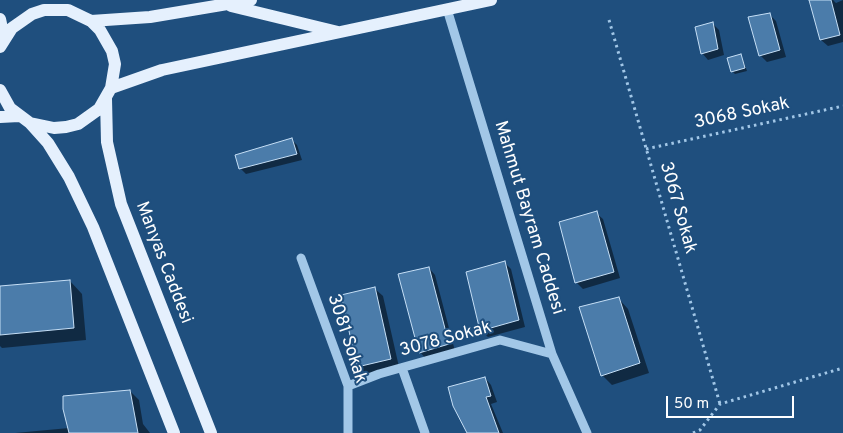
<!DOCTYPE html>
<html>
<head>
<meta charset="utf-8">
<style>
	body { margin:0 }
	#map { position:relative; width:843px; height:433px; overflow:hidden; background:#1f4f7e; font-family:Overpass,sans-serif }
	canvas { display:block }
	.scale { position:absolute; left:666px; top:396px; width:128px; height:22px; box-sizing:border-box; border:2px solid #fff; border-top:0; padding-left:6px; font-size:15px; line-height:18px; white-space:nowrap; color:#fff; -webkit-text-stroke:4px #1f4f7e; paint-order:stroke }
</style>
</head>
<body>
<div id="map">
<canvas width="843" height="433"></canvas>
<div class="scale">50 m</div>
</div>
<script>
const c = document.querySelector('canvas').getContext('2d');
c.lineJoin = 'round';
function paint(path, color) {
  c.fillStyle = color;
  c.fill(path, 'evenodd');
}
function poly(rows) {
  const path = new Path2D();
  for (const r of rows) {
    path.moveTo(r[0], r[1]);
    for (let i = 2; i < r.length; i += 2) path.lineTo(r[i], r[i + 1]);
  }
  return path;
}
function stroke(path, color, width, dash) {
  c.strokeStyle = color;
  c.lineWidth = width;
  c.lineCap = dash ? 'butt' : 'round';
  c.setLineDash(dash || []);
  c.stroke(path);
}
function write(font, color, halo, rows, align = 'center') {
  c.font = font + ' Overpass,sans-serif';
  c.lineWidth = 4;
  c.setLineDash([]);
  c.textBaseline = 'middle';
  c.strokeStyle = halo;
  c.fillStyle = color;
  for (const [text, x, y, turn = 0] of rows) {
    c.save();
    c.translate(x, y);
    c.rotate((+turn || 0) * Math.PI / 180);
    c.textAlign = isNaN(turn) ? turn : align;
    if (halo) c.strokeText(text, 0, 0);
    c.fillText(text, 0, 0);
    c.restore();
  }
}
const shadow = poly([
	[833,0,836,3,843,0,843,42,828,46,821,40,810,1],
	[769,14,776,21,786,57,767,62,760,55],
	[712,23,719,30,724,55,708,60,702,53],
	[741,55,747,71,735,74,732,71],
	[292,140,297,145,302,160,246,174,240,168],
	[596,213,603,219,620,278,583,289,576,282],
	[504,262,511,269,525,327,488,337,482,331,467,273],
	[429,268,435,275,455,351,426,359,420,352],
	[70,281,82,294,86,340,2,348,0,346,0,287],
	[374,288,383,296,399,367,367,374,358,366],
	[619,299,628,309,649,373,612,385,602,375],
	[485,378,491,385,497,402,491,404,503,433,468,433],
	[130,391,139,400,143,424,150,433,15,433,69,428]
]);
const building = poly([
	[809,0,831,0,840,35,820,40,809,0],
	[770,13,780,50,759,56,748,17,770,13],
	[713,22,718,49,701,54,695,27,713,22],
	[741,54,745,68,731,72,727,58,741,54],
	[292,138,297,154,239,169,235,155,292,138],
	[597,211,614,272,575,283,559,222,597,211],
	[505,261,519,320,480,331,466,272,505,261],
	[429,267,449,344,419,353,398,274,429,267],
	[70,280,74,328,0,335,0,286,70,280],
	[375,287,391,359,357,367,341,295,375,287],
	[619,297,640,363,601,376,579,307,619,297],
	[485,377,491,396,486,397,499,433,467,433,453,406,448,387,485,377],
	[130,390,138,433,69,433,63,409,63,396,130,390]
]);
const path = poly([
	[609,20,720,404],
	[646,149,843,106],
	[693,433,700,430,720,404,843,368]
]);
const minor = poly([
	[447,9,552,354,587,433],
	[301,258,348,386,348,433],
	[402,368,425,433],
	[348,386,379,374,500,340,552,354]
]);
const major = poly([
	[231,6,338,32],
	[0,19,4,38],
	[91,21,150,17,251,0],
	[0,47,12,28,32,14,44,10,68,10,91,21,100,30,112,51,115,64,111,88,99,109,78,124,66,127,54,128,30,123,10,108,0,90],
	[111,88,162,70,491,0],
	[106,99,107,142,121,204,211,433],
	[0,117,19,116],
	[30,123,48,143,69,177,93,227,174,433]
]);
const streetNames = [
	["3068 Sokak",742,114,-12],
	["3067 Sokak",677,208,74],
	["Mahmut Bayram Caddesi",528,218,73],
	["Manyas Caddesi",163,263,69],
	["3081 Sokak",346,339,72],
	["3078 Sokak",446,340,-15]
];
paint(shadow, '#0007');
paint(building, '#4b7caa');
stroke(building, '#c6dff6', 1);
stroke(path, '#a2c7e7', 3, [2.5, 4]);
stroke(minor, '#a2c7e7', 9);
stroke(major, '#e5f0fd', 12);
write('18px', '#fff', '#1f4f7e', streetNames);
</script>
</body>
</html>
